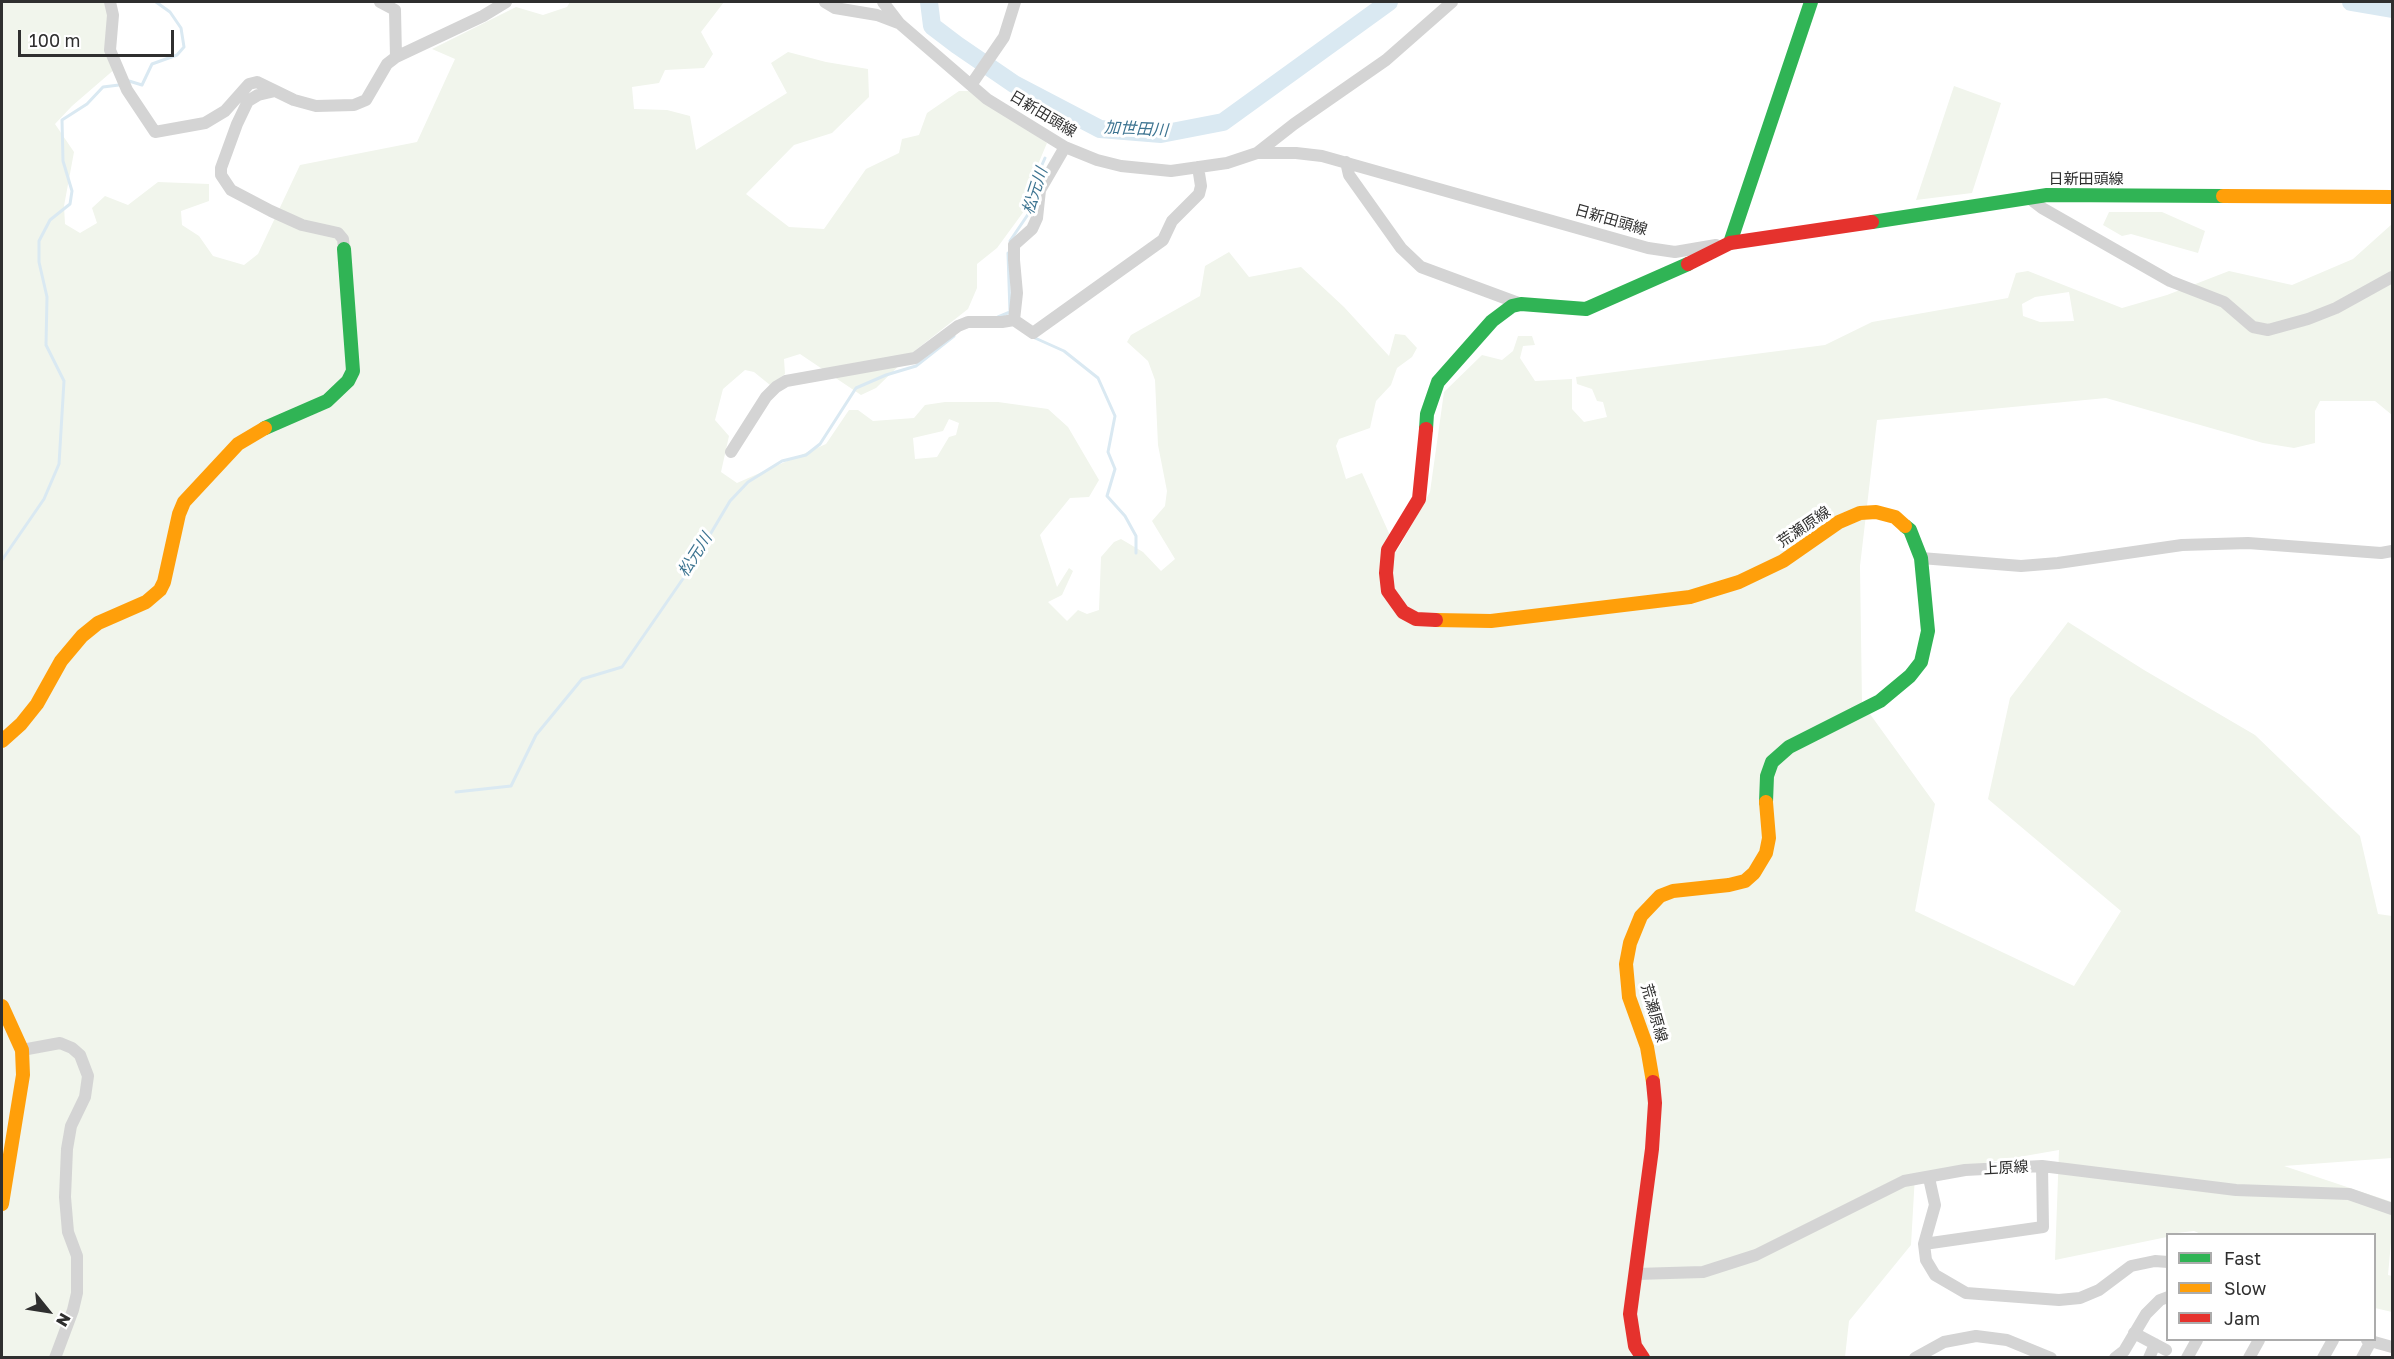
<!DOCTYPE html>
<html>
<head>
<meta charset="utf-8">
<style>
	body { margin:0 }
	#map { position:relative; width:2394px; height:1359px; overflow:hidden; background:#fff; font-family:"Golos Text",sans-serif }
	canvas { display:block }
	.frame { position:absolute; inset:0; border:3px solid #2f2f2f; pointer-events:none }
	.legend { position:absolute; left:2166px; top:1233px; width:210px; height:108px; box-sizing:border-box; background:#fff; border:2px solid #acacac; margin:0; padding:8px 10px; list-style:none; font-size:18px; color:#2f2f2f }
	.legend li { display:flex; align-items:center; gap:12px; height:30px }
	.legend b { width:30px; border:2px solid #acacac }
	.north { position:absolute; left:18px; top:1281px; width:60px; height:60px; -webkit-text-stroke:4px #fff; paint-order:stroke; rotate:120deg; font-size:16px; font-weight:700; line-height:24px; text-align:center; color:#2f2f2f }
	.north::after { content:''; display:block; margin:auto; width:21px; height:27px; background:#2f2f2f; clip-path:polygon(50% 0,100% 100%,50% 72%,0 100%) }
	.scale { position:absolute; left:18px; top:30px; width:156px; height:27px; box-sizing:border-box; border:3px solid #2f2f2f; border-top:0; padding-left:8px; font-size:18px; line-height:21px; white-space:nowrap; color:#2f2f2f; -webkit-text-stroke:4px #fff; paint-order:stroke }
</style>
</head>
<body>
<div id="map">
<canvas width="2394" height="1359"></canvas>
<div class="frame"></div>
<ul class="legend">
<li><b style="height:8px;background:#30b455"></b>Fast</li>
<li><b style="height:8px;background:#ff9f0a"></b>Slow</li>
<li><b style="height:8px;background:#e5322d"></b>Jam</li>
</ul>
<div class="north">N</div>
<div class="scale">100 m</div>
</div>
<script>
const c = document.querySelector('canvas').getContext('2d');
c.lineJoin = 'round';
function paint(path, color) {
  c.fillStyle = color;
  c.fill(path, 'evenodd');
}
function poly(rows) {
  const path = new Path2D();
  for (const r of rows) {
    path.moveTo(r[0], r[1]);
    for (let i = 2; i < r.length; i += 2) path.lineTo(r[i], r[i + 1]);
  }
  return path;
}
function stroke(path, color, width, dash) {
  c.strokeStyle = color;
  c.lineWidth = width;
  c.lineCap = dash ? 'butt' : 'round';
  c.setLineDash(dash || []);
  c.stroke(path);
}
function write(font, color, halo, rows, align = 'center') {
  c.font = font + ' "Golos Text","Noto Sans JP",sans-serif';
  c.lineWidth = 6;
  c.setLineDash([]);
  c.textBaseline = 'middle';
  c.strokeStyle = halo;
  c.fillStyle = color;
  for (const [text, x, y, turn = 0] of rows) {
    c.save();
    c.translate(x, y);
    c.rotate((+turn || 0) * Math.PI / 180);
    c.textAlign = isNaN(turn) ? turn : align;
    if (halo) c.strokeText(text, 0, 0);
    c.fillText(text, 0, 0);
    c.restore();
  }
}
const green = poly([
	[2,2,106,2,116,68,72,106,55,124,74,152,64,206,65,224,80,233,97,223,92,208,105,196,128,205,158,182,209,184,209,201,181,211,182,225,199,236,213,256,244,265,258,254,300,165,417,142,455,59,432,49,516,7,543,15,567,7,570,2,724,2,701,32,713,54,704,68,665,70,659,83,632,87,634,109,667,110,690,116,696,150,787,93,771,63,788,52,826,62,868,69,869,97,832,133,794,145,746,194,789,227,824,229,866,169,899,153,902,139,919,135,927,113,959,91,970,91,1047,143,1031,181,1027,207,997,248,977,264,977,288,968,309,912,353,876,388,861,395,800,354,784,359,785,374,770,385,754,372,745,370,723,389,715,420,729,436,721,472,737,483,826,444,849,410,858,410,873,421,914,418,925,405,945,402,998,402,1048,409,1068,427,1099,480,1089,497,1070,498,1040,535,1057,587,1069,568,1073,571,1062,595,1048,602,1067,621,1078,610,1087,614,1099,610,1101,557,1114,542,1121,539,1143,552,1161,571,1175,559,1152,521,1165,506,1167,491,1158,445,1155,380,1148,361,1127,342,1131,335,1200,296,1205,266,1229,252,1249,277,1301,267,1344,307,1389,356,1395,334,1405,335,1417,348,1412,357,1397,368,1391,385,1376,401,1370,428,1339,439,1336,446,1346,479,1362,473,1397,551,1430,492,1444,392,1482,355,1502,360,1513,351,1518,336,1532,336,1535,345,1523,346,1520,358,1535,381,1572,379,1572,409,1584,422,1607,417,1603,402,1597,401,1592,389,1577,384,1576,377,1825,345,1872,322,2008,298,2016,273,2028,271,2122,308,2167,295,2229,271,2292,285,2353,259,2392,224,2392,415,2375,401,2320,401,2315,411,2315,443,2294,448,2263,443,2106,398,1877,420,1860,566,1862,703,1935,804,1915,911,2074,986,2121,911,1988,799,2010,698,2068,622,2144,670,2255,735,2360,836,2378,914,2392,916,2392,1158,2284,1166,2392,1202,2392,1231,2388,1275,2392,1276,2392,1312,2375,1308,2374,1234,2201,1234,2194,1231,2168,1234,2167,1237,2055,1260,2059,1150,1915,1175,1911,1245,1849,1321,1845,1357,2,1358],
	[2069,292,2074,321,2040,322,2023,316,2022,304,2035,297],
	[949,419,959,423,956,435,949,437,937,457,915,459,913,438,943,431],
	[1954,86,2001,103,1972,193,1916,200],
	[2109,212,2162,212,2205,231,2198,253,2131,234,2122,236,2103,225]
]);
const stream = poly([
	[129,81,142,85,152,64,177,55,184,47,181,28,170,12,156,2],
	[1034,194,1034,183,1045,158],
	[1010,241,1033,207],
	[998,317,1010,312,1008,253],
	[1035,338,1064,351,1098,378,1115,416,1108,452,1115,469,1107,496,1125,516,1136,536,1136,553],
	[2,560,44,499,59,464,64,381,46,345,47,297,39,262,39,241,50,220,70,204,72,191,63,161,62,120,87,104,103,87,119,85],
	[456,792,511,786,536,735,582,679,622,667,689,570,730,501,748,482,782,461,806,455,820,444,856,388,886,375,916,366,954,336]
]);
const river = poly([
	[929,2,932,26,957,45,1014,84,1100,129,1161,134,1223,122,1389,2],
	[2351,2,2392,9]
]);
const street = poly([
	[110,2,113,15,110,50,127,90,155,132,205,123,225,111,249,84,257,82,294,100,316,106,354,105,366,100,387,64,396,57,483,16,506,2],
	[380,2,395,10,396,57],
	[825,2,835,8,877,15,898,23],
	[883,2,899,23,987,99,1065,147,1097,160,1121,166,1171,171,1227,163,1257,153,1296,153,1322,156,1648,248,1675,252,1716,245],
	[971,85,1004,37,1015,2],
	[275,91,258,95,248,101,237,124,221,168,221,175,231,190,271,211,302,225,338,233,343,239,344,249],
	[1257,153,1294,124,1386,60,1452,2],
	[1346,162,1349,175,1401,248,1421,267,1521,304],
	[2029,198,2042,208,2170,281,2224,302,2253,327,2268,330,2308,319,2336,308,2392,277],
	[1014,320,1017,293,1014,260,1014,245,1032,229,1037,218,1040,190,1065,147],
	[731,452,766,397,776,387,786,381,915,358,958,326,968,322,1002,322,1014,320,1033,333,1163,240,1172,221,1199,194,1201,186,1198,167],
	[1921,558,2021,566,2058,563,2182,545,2248,543,2381,553,2392,551],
	[22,1050,60,1043,72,1048,80,1055,88,1076,85,1097,71,1126,67,1149,65,1197,68,1232,77,1256,77,1293,73,1310,55,1358],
	[1929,1178,1935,1205,1924,1244,1926,1260,1935,1275,1966,1293,2059,1300,2080,1298,2099,1290,2131,1266,2155,1261,2168,1262],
	[1924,1244,2043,1227,2042,1166],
	[1636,1274,1703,1272,1756,1255,1904,1181,1965,1170,2042,1166,2236,1190,2349,1194,2392,1209],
	[2134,1333,2166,1350],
	[2367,1340,2392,1347],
	[1915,1358,1944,1342,1976,1336,2007,1340,2051,1358],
	[2115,1358,2124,1351,2146,1314,2160,1300,2168,1297],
	[2149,1358,2155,1344],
	[2187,1358,2197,1340],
	[2249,1358,2259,1340],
	[2323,1358,2333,1340],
	[2362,1358,2371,1341]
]);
const fast = poly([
	[1872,222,2047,195,2223,196],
	[1730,243,1811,2],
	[265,428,327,401,348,381,353,371,344,249],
	[1426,429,1427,414,1438,382,1492,321,1512,306,1521,304,1586,309,1688,264],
	[1766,802,1767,776,1772,762,1789,747,1880,701,1910,676,1921,662,1928,631,1921,558,1910,530,1905,526]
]);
const slow = poly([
	[2223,196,2392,197],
	[1436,620,1491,621,1690,597,1739,582,1783,561,1839,522,1860,513,1876,512,1895,517,1905,526],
	[2,741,21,724,37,704,61,661,82,636,98,623,146,602,160,590,164,582,179,514,184,502,238,444,265,428],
	[2,1006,22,1050,23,1075,2,1204],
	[1653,1082,1647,1047,1629,997,1626,964,1630,943,1641,916,1660,896,1673,891,1729,885,1745,881,1754,873,1766,853,1769,838,1766,802]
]);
const jam = poly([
	[1688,264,1730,243,1872,222],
	[1426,429,1419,499,1388,550,1386,573,1388,591,1403,612,1416,619,1436,620],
	[1643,1358,1635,1346,1630,1314,1652,1149,1655,1103,1653,1082]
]);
const streetNames = [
	["日新田頭線",1043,114,31],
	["日新田頭線",2086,179],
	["日新田頭線",1611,220,16],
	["荒瀬原線",1804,527,-34],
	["荒瀬原線",1654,1013,74],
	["上原線",2006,1168,-3]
];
const waterNames = [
	["加世田川",1136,129,3],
	["松元川",1035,191,-72],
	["松元川",695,555,-57]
];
paint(green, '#f1f5ec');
stroke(stream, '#dae9f2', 3);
stroke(river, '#dae9f2', 18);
stroke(street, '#d4d4d4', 12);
stroke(fast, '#30b455', 14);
stroke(slow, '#ff9f0a', 14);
stroke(jam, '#e5322d', 14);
write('15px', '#2f2f2f', '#fff', streetNames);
write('italic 16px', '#3d7491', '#fff', waterNames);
</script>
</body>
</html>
